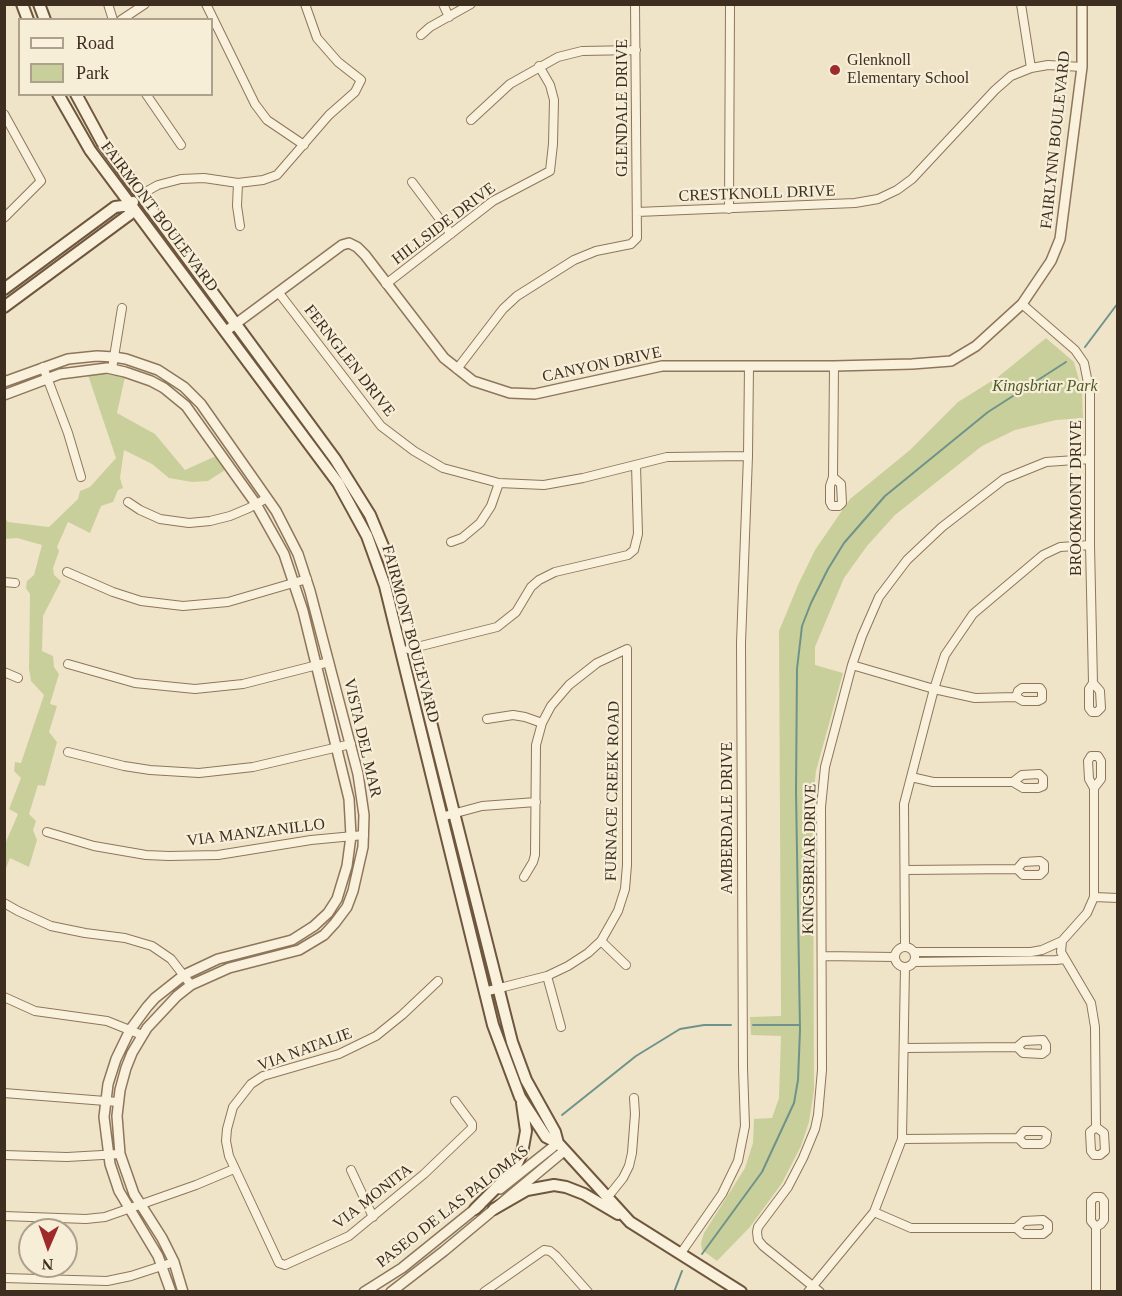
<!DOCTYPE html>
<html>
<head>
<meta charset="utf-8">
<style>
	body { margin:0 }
	#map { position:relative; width:1122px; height:1296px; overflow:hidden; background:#f0e4c8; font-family:Georgia,serif }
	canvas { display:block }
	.frame { position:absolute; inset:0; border:6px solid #3d2e20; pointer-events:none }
	.legend { position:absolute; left:18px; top:18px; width:195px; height:78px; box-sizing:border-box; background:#f7eed8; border:2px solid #ada18e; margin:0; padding:8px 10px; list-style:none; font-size:18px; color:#3d2e20 }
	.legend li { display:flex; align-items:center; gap:12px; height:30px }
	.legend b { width:30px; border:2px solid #ada18e }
	.north { position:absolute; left:18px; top:1218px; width:60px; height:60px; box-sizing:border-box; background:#f7eed8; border:2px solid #ada18e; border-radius:50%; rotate:182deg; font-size:16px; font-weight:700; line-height:24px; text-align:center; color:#3d2e20 }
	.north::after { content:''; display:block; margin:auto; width:21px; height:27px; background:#9e2a2b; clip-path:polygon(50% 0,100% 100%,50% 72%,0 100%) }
</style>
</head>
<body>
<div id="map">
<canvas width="1122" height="1296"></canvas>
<div class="frame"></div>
<ul class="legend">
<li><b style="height:8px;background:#faf1dc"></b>Road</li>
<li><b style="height:16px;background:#c9cf9b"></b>Park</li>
</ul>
<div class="north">N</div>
</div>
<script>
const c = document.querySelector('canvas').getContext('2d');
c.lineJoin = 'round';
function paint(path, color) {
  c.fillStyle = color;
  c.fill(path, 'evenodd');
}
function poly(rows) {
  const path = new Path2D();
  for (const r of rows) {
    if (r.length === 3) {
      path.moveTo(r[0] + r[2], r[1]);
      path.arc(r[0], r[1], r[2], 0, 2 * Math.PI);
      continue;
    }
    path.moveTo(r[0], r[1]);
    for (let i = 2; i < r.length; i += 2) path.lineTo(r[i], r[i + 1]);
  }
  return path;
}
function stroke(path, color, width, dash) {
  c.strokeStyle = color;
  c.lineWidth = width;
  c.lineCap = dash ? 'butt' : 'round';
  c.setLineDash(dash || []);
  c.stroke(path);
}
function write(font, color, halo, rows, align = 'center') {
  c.font = font + ' Georgia,serif';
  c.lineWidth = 4.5;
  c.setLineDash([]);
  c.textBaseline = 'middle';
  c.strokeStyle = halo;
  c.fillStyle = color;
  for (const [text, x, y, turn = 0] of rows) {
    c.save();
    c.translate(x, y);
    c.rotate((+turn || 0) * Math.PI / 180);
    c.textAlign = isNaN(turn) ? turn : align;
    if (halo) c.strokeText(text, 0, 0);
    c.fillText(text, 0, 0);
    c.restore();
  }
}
const green = poly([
	[1046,338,1074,362,1082,391,1083,418,1056,420,1015,430,982,446,895,515,867,546,844,578,815,647,815,665,843,673,816,771,813,798,814,1090,809,1122,801,1146,782,1183,750,1227,717,1261,702,1250,701,1243,704,1233,745,1168,753,1143,754,1119,772,1118,779,1098,781,1036,751,1035,750,1017,781,1016,779,631,798,585,815,550,850,499,910,450,958,402,998,377],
	[87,372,125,377,117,413,155,434,185,470,216,456,225,470,208,481,192,482,169,478,152,464,124,450,120,478,123,488,118,490,113,502,101,506,90,533,68,522,57,547,59,551,53,568,54,575,61,581,43,616,42,651,53,656,54,667,59,674,50,704,57,706,49,732,57,742,45,786,38,785,29,814,36,821,33,830,37,840,29,867,10,858,5,871,5,844,18,814,9,809,21,778,14,771,15,762,21,763,44,695,31,681,29,669,30,594,26,588,27,581,34,575,42,545,17,538,5,539,4,517,8,522,49,527,78,499,80,491,90,487,116,458]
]);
const stream = poly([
	[1085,347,1118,303],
	[753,1025,800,1025],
	[562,1115,636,1056,680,1029,704,1025,731,1025],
	[702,1254,762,1172,794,1103,798,1080,800,1030,796,792,797,669,802,626,811,603,828,569,844,543,885,496,988,412,1066,362],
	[674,1292,682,1271]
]);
const minor = poly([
	[108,4,113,20],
	[206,4,255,104,267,120,304,145],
	[443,4,449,17],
	[1021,4,1031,68],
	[121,20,145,4],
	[421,35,430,27,471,4],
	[146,94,181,145],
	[4,114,41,181,4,218],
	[471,120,510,84,558,57,582,51,636,50],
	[412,182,451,234],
	[238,183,237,206,240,226],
	[140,195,158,185,181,179,204,178,238,183,263,180,277,175,329,115,355,92,361,80,338,62,317,38,305,4],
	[729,209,730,4],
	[637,212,855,203,878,199,897,190,912,179,995,90,1011,76,1031,68,1048,65,1082,67],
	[386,284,493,201,550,171,553,144,554,100,550,85,539,66],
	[279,293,381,426,414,451,443,468,499,483,544,485,583,478,667,457,748,456],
	[1022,304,1075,350,1084,363,1090,393,1090,545,1093,683,1089,689,1089,708,1092,712,1097,712,1101,708,1100,691,1093,683],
	[43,367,68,433,81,477],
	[112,369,122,308],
	[457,369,503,309,517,296,574,260,596,251,631,244,637,238,635,4],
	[833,477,841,484,842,503,839,506,832,506,830,502,830,486,833,477,834,366],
	[128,502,140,510,160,519,189,523,210,521,230,516,249,508,267,498],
	[451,542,462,538,480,523,491,506,499,483],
	[67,572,113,592,141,601,183,606,228,602,307,579],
	[4,582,15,583],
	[409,649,497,627,516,612,531,587,539,580,555,572,628,555,634,550,638,534,636,465],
	[68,664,135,683,195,689,243,684,329,662],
	[852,665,934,689,975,698,1016,697,1023,701,1038,701,1042,699,1042,691,1040,688,1022,688,1018,691,1016,697],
	[4,672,18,678],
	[487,719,513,715,525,717,542,723],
	[68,752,124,766,150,770,199,773,253,767,351,744],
	[911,777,933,782,1013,782,1023,788,1038,788,1043,786,1043,778,1039,774,1022,775,1013,782],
	[1094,788,1089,779,1088,761,1091,756,1098,756,1101,761,1101,779,1094,788,1094,897,1087,913,1062,941,1061,952,1091,1003,1095,1027,1096,1127,1090,1132,1091,1151,1094,1155,1100,1155,1105,1151,1104,1133,1096,1127],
	[441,817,482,806,536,802],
	[47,832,94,846,146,855,169,856,218,855,311,840,364,835],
	[905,870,1017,869,1023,875,1040,875,1044,871,1044,864,1040,861,1023,862,1017,869],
	[1094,897,1118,898],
	[4,903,18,911,51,926,85,933,125,938,152,946,171,959,191,985],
	[601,941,626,965],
	[905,957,10],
	[905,947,904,804,934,689,945,655,973,614,1043,555,1060,547,1090,545],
	[914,952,1031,952,1042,950,1062,941],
	[822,956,895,957],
	[914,962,1056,960,1065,959],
	[547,976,561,1027],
	[438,981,402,1015,376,1036,339,1054,263,1076,251,1084,233,1107,227,1129,226,1141,229,1156,279,1263,285,1265,349,1236,424,1174,472,1128,472,1124,455,1101],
	[484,992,547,976,568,966,588,953,601,941,618,911,625,889,627,865,627,649,597,663,569,685,551,706,542,723,536,745,535,855,533,862,524,877],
	[4,997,35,1011,107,1021,142,1035],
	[905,1048,1017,1047,1023,1053,1042,1054,1046,1051,1046,1045,1043,1040,1024,1041,1017,1047],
	[4,1093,118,1102],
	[902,1139,1018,1138,1024,1144,1042,1144,1046,1141,1047,1134,1043,1131,1024,1131,1018,1138],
	[4,1155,67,1157,120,1154],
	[351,1170,373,1217],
	[607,1198,623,1178,629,1166,632,1153,635,1114,634,1098],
	[874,1212,911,1228,1016,1228,1023,1234,1043,1234,1048,1230,1048,1224,1043,1220,1024,1221,1016,1228],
	[4,1216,86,1219,105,1217,196,1185,234,1169],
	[681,1253,722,1194,738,1161,745,1126,743,1068,741,643,748,456,749,366],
	[4,1278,107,1281,131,1276,174,1262],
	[484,1292,544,1250,550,1251,556,1256,588,1292],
	[808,1292,874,1212,902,1139,905,967],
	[820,1292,763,1246,758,1240,757,1232,758,1227,788,1187,803,1158,815,1129,818,1115,822,1070,821,807,825,767,852,665,862,636,879,597,907,560,942,527,1004,479,1046,462,1090,459],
	[1096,1292,1096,1227,1091,1221,1091,1201,1095,1197,1101,1197,1104,1201,1104,1220,1101,1224,1096,1227]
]);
const tertiary = poly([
	[226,331,342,245,349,243,357,247,365,255,444,358,473,381,510,393,535,394,662,366,834,366,912,364,951,361,976,346,1022,304,1051,261,1060,239,1082,67,1082,4],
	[4,382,68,359,97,356,114,357,126,359,158,370,184,387,201,404,276,511,298,554,310,591,358,774,364,815,363,847,353,891,347,907,335,923,324,935,299,950,229,968,191,985,177,996,147,1028,132,1053,126,1068,120,1090,117,1116,120,1154,134,1194,162,1238,174,1262,183,1292],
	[4,395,60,374,107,368,125,372,151,381,164,388,186,406,256,504,284,554,303,611,349,799,351,836,347,866,337,899,328,913,314,926,292,940,218,959,184,975,155,998,147,1007,130,1030,116,1059,108,1084,104,1117,110,1164,119,1191,158,1256,171,1292],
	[500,1189,558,1143],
	[364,1292,402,1268,480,1205],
	[391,1292,444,1251,564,1151]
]);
const secondary = poly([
	[22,4,28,20],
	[39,4,45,20],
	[58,94,90,150,338,483,367,536,385,586,493,1025,520,1097,546,1137,558,1143],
	[76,94,102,142,335,459,370,515,392,568,512,1042,526,1080,555,1132,558,1143,630,1222,741,1292],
	[4,289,115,207,130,205,133,202],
	[4,307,130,214,130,205],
	[475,1209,501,1183,516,1166,522,1153,526,1131,522,1103],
	[494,1209,527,1190,554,1185,566,1187,584,1194,618,1214]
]);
const markers = [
	[835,70,6,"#9e2a2b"]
];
const poiNames = [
	["Glenknoll",847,61],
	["Elementary School",847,79]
];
const streetNames = [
	["GLENDALE DRIVE",623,108,-90],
	["FAIRLYNN BOULEVARD",1056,140,-84],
	["CRESTKNOLL DRIVE",757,194,-2],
	["FAIRMONT BOULEVARD",159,217,53],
	["HILLSIDE DRIVE",444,224,-37],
	["FERNGLEN DRIVE",349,361,52],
	["CANYON DRIVE",602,365,-12],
	["BROOKMONT DRIVE",1077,498,-90],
	["FAIRMONT BOULEVARD",410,634,75],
	["VISTA DEL MAR",362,738,77],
	["FURNACE CREEK ROAD",613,791,-89],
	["AMBERDALE DRIVE",728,818,-90],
	["VIA MANZANILLO",256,833,-7],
	["KINGSBRIAR DRIVE",810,859,-89],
	["VIA NATALIE",305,1050,-20],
	["VIA MONITA",373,1197,-38],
	["PASEO DE LAS PALOMAS",453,1207,-38]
];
const parkNames = [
	["Kingsbriar Park",1045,387]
];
paint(green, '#c9cf9b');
stroke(stream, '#6f938a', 2);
stroke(minor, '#8d765c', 10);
stroke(tertiary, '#8d765c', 12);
stroke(secondary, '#6f573f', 14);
stroke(minor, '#faf1dc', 8);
stroke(tertiary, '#faf1dc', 9);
stroke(secondary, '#faf1dc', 10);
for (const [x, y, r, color] of markers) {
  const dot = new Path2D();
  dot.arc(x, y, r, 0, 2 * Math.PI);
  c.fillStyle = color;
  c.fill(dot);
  stroke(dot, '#f7eed8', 2);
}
write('16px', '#3d2e20', '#f7eed8', poiNames, 'left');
write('16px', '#3d2e20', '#f7eed8', streetNames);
write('italic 16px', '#4d5a26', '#f7eed8', parkNames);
</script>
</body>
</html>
